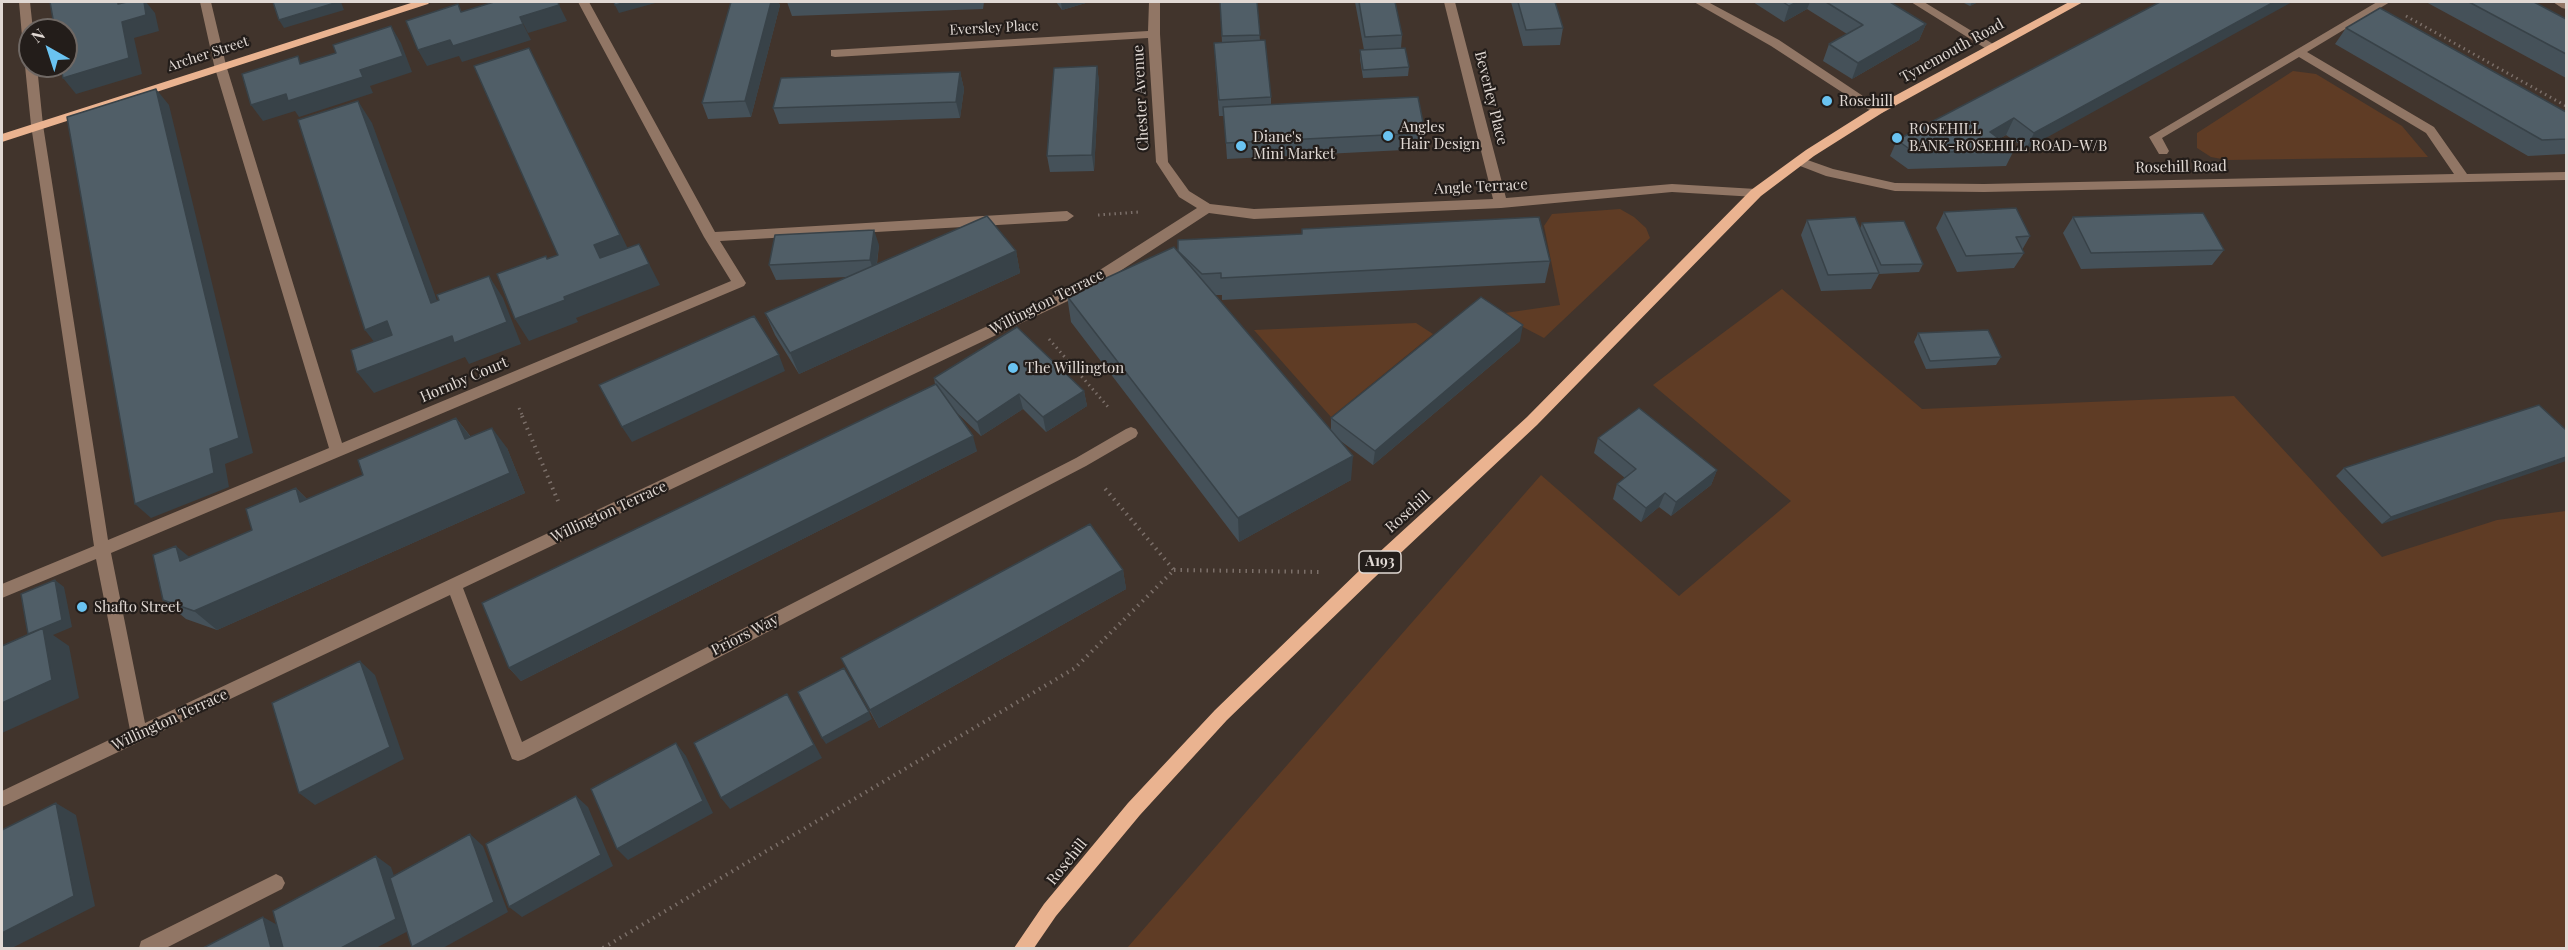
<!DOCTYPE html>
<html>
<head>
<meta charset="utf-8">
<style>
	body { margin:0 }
	#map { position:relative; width:2568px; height:950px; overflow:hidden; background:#41342c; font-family:"Playfair Display",serif }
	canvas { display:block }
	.frame { position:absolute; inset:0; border:3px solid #e1d9d4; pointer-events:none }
	.north { position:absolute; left:18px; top:18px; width:60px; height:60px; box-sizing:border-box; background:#231d1a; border:2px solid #6f6864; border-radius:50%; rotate:321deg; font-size:16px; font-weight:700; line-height:24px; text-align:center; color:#e1d9d4 }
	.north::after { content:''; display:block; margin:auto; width:21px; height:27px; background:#6ac3f1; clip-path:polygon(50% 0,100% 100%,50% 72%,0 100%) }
</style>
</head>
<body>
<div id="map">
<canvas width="2568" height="950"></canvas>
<div class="frame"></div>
<div class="north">N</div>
</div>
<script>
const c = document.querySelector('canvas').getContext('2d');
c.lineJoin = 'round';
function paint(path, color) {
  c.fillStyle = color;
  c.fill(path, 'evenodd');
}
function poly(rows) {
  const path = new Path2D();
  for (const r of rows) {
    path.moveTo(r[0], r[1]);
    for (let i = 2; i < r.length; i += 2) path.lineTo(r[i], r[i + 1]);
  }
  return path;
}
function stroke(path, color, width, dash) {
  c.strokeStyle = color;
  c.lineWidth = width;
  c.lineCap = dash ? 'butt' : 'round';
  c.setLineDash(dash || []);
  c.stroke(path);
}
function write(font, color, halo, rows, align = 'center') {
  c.font = font + ' "Playfair Display",serif';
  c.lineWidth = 4.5;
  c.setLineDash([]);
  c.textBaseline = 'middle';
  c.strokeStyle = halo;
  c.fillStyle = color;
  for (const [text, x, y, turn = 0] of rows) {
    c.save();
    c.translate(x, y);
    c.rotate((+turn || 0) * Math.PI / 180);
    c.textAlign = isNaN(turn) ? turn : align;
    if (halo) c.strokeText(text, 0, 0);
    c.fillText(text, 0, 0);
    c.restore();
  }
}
const green = poly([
	[2293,71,2316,74,2402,126,2428,157,2227,160,2211,157,2197,148,2197,133],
	[1620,209,1634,217,1646,228,1650,238,1544,338,1498,314,1560,305,1544,226,1552,214],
	[1782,289,1922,409,2234,396,2382,557,2497,520,2566,511,2566,948,1127,948,1541,475,1679,596,1791,501,1653,385],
	[1416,323,1433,334,1331,417,1254,330]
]);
const pathFar1 = poly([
	[2406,16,2566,106],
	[1098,215,1139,212],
	[1049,339,1109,408],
	[519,408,523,417]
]);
const path = poly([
	[522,416,558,501],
	[1174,570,1320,572],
	[603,948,1075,668,1174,570,1102,485]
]);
const minor = poly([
	[19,2,30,2,33,30,30,30,30,66,37,66,43,125,108,540,329,448,214,65,200,2,211,2,226,65,342,443,731,281,704,237,578,2,589,2,715,232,1067,211,1074,216,1067,221,720,241,746,283,744,286,111,553,145,723,1081,282,1197,208,1179,197,1156,162,1148,38,835,57,831,56,831,50,1148,31,1149,2,1160,2,1160,34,1168,162,1189,191,1210,204,1254,209,1493,199,1444,2,1455,2,1506,198,1672,184,1756,189,1762,193,1756,197,1672,192,1501,208,1254,219,1209,213,1091,290,463,588,522,742,1076,458,1126,429,1131,427,1136,429,1138,433,1136,437,1086,466,524,759,518,761,512,759,450,595,2,807,2,791,130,730,96,559,2,598,2,584,94,546,31,125,25,66,29,63,24,59,19,2],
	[1694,2,1708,2,1779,40,1884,110,1882,113,1874,113,1771,46,1694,2],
	[1911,2,1924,2,1998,47,1996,50,1988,50,1911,2],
	[2377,2,2390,2,2307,52,2434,127,2467,174,2566,172,2566,180,1984,192,1895,191,1826,176,1795,164,1793,161,1799,157,1833,169,1895,183,1984,184,2454,174,2426,133,2299,57,2162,138,2169,151,2167,154,2159,154,2149,137,2377,2],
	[2553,2,2566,2,2566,9,2562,8,2553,2],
	[276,874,282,877,285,883,282,889,166,948,139,948,141,941,276,874]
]);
const major = poly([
	[414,2,430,2,428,4,2,142,2,134,414,2],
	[2069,2,2083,2,1882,113,1814,156,1761,196,1537,425,1374,578,1227,720,1140,815,1056,916,1034,948,1014,948,1044,904,1128,803,1215,710,1362,568,1527,417,1751,190,1806,150,1874,107,2069,2]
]);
const wall = poly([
	[731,2,778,2,780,5,751,117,708,119,702,103],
	[787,2,984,2,983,9,792,16],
	[1056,2,1089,2,1062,10],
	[1220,2,1257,2,1260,41,1271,97,1271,105,1425,133,1423,149,1227,159,1224,116,1219,116,1215,59,1222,43],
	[1355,2,1395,2,1402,35,1401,48,1409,67,1408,76,1363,78,1360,59,1360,50,1364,50],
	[1511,2,1555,2,1563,28,1560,45,1523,46],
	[1753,2,1890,2,1926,24,1919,40,1852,79,1823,61,1829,44,1847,34,1807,9,1784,22],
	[1962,2,1978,2,1970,6],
	[2160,2,2026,149,2006,135,1999,139,2014,150,2006,166,1908,169,1890,156,1897,140],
	[2426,2,2534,2,2566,19,2566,78],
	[2346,28,2566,112,2566,154,2528,156,2335,44],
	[1097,66,1099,82,1094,171,1050,172,1047,156],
	[960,72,964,89,960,118,779,124,773,108],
	[1944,212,2030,236,2022,250,2024,253,2014,268,1957,272,1936,228],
	[2073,217,2224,250,2212,265,2081,269,2063,233],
	[1807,220,1860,229,1862,223,1923,264,1919,272,1879,274,1871,289,1821,291,1801,235],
	[1302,229,1550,261,1545,283,1222,300,1222,295,1215,295,1331,430,1331,418,1520,341,1373,465,1338,439,1351,480,1239,542,1071,322,1067,296,1178,252,1302,234],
	[879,245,877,264,1016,251,1020,273,799,374,775,335,765,313,848,277,776,280,769,265],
	[1918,333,2001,357,1996,365,1926,369,1914,342],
	[934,378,1084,391,1087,406,1046,432,1023,409,981,436,952,408,977,451,521,681,509,668,935,384],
	[2539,405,2382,524,2336,476,2344,468],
	[456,418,471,437,507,448,525,493,217,630,186,619,163,600,189,557,252,530,296,488,307,499,363,475],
	[1598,438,1717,470,1711,485,1671,516,1659,507,1641,522,1613,499,1617,484,1625,478,1594,453],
	[1123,570,1126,589,879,728,841,658]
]);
const shadedWall = poly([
	[118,2,146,2,155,13,159,31,134,38,142,74,76,94,63,78,118,4],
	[338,2,341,2,344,10,284,28,279,20],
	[627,2,659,2,619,13,615,5],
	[771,2,778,2,780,5,751,117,745,101],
	[1061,2,1089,2,1062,10],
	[1797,2,1810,2,1807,9,1784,22,1789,6],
	[1972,2,1978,2,1970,6],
	[2274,2,2292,2,2026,149,2034,133],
	[559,5,567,21,528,33,520,17],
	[523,24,531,40,462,62,459,56,427,66,418,50,450,40],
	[1926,24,1919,40,1852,79,1858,63],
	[391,26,401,43,412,72,370,86,373,93,299,117,295,111,263,121,251,105,360,70],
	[529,48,632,257,639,244,660,285,576,318,578,322,529,341,515,319,564,297],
	[1097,66,1099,82,1094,171,1092,155],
	[960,72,964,89,960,118,956,102],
	[156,89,169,105,253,453,225,464,229,487,151,518,135,504,210,449],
	[358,101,372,123,446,325,431,303],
	[2014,118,2006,135,1982,148,1990,132],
	[874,230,879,245,875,276,870,260],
	[1016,251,1020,273,799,374,790,353],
	[489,276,503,298,521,344,469,364,465,357,374,393,357,372],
	[387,321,403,342,381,351,365,330],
	[1523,325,1520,341,1373,465,1375,451],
	[779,355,785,371,632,442,622,427],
	[1084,391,1087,406,1046,432,1043,417],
	[1019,394,1023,409,981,436,977,422],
	[456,418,472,439,465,439],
	[492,428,507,448,525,493,217,630,194,611],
	[973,436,977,451,521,681,509,668],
	[1353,456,1351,480,1239,542,1238,518],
	[2566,457,2566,461,2382,524,2391,517],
	[1717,470,1711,485,1671,516,1676,502],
	[296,488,315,508,300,502],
	[1665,493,1659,507,1641,522,1646,508],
	[176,546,199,565,180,561],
	[1123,570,1126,589,879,728,870,710],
	[55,580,64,587,72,627,53,635,69,646,79,698,2,733,2,703,38,641],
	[360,661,375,675,404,759,315,805,299,793],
	[787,694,822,758,730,809,721,798],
	[869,712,872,719,826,744,822,738],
	[676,743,686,756,713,813,628,860,617,849],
	[576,796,588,807,613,866,522,917,509,907],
	[56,803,76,815,95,906,12,948,2,948,2,933],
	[470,834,483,846,508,912,443,948,414,948,412,947],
	[376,856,391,867,412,929,376,948,341,948],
	[263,917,281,927,286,948,271,948]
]);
const building = poly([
	[50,2,118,2,118,4,127,2,144,2,146,15,122,22,129,58,63,78,61,66,66,66,66,30,55,30,50,2],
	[273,2,338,2,279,20,273,2],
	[494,2,558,2,559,5,520,17,523,24,453,46,450,40,418,50,406,21,458,4,461,12,494,2],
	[614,2,627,2,615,5,614,2],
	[731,2,771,2,745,101,702,103,731,2],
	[1220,2,1257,2,1260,35,1222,36,1220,2],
	[1359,2,1395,2,1402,35,1365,37,1359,2],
	[1518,2,1555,2,1563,28,1526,30,1518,2],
	[1783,2,1797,2,1789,6,1783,2],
	[1826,2,1890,2,1926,24,1858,63,1829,44,1863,25,1826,2],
	[2160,2,2274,2,2034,133,2014,118,1990,132,2014,150,1915,153,1897,140,2160,2],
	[2469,2,2534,2,2566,19,2566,54,2469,2],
	[2380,8,2566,112,2566,139,2542,140,2346,28,2380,8],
	[391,26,403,56,360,70,363,77,288,101,286,94,251,105,242,74,298,56,300,64,336,53,333,45,391,26],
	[1265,40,1271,97,1219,100,1214,43,1265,40],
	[529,48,620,235,594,245,600,258,639,244,649,264,564,297,565,300,515,319,497,274,546,256,547,259,558,255,474,66,529,48],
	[1405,48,1409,67,1363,70,1360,50,1405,48],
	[1097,66,1092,155,1047,156,1054,68,1097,66],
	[960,72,956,102,773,108,781,78,960,72],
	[156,89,239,438,210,449,214,473,135,504,67,117,156,89],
	[1418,97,1425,133,1226,143,1223,107,1418,97],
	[358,101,431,303,439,300,437,295,489,276,507,322,454,343,452,336,357,372,351,350,392,335,387,321,365,330,298,120,358,101],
	[2016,208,2030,236,2016,237,2024,253,1966,256,1944,212,2016,208],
	[2203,213,2224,250,2091,253,2073,217,2203,213],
	[987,216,1016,251,790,353,765,313,987,216],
	[1539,217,1550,261,1221,278,1221,273,1202,274,1178,251,1178,240,1302,234,1302,229,1539,217],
	[1855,217,1879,273,1828,275,1807,220,1855,217],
	[1904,221,1923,264,1881,265,1862,223,1904,221],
	[874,230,870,260,769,265,775,235,874,230],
	[1174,247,1353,456,1238,518,1067,296,1174,247],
	[1481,297,1523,325,1375,451,1331,418,1481,297],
	[754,316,779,355,622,427,599,385,754,316],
	[1017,327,1084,391,1043,417,1019,394,977,422,934,378,1017,327],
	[1988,330,2001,357,1930,361,1918,333,1988,330],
	[936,384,973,436,509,668,482,603,936,384],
	[2539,405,2566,430,2566,457,2391,517,2344,468,2539,405],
	[1639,408,1717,470,1676,502,1665,493,1646,508,1617,484,1636,469,1598,438,1639,408],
	[456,418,465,439,492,428,510,473,194,611,163,600,153,555,176,546,180,561,252,530,246,509,296,488,300,502,363,475,358,460,456,418],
	[1090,524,1123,570,870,710,841,658,1090,524],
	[55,580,62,620,28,634,21,594,55,580],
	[43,628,52,680,2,703,2,646,43,628],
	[360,661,390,747,299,793,272,703,360,661],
	[844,668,869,712,822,738,798,692,844,668],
	[787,694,814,745,721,798,694,743,787,694],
	[676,743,703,801,617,849,591,789,676,743],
	[576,796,601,855,509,907,486,844,576,796],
	[56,803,74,896,2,933,2,830,56,803],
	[470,834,494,902,412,947,390,878,470,834],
	[376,856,396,919,341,948,283,948,273,911,376,856],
	[263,917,271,948,203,948,263,917]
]);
const markers = [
	[1827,101,6,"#6ac3f1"],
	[1388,136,6,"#6ac3f1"],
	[1897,138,6,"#6ac3f1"],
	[1241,146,6,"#6ac3f1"],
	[1013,368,6,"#6ac3f1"],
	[82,607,6,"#6ac3f1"]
];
const farStreetnames = [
	["Eversley Place",994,28,-3],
	["Archer Street",208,54,-18]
];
const shields = [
	[1380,562,42]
];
const shieldNames = [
	["A193",1380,562]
];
const streetNames = [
	["Tynemouth Road",1952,51,-29],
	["Chester Avenue",1141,98,-93],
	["Beverley Place",1491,98,76],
	["Rosehill Road",2181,167,-1],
	["Angle Terrace",1481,187,-3],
	["Willington Terrace",1047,302,-27],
	["Hornby Court",464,380,-23],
	["Willington Terrace",609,512,-25],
	["Rosehill",1408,512,-42],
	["Priors Way",745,635,-27],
	["Willington Terrace",170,720,-25],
	["Rosehill",1067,862,-51]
];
const poiNames = [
	["Rosehill",1839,101],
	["Angles",1400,127],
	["Hair Design",1400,144],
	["ROSEHILL",1909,129],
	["BANK-ROSEHILL ROAD-W/B",1909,146],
	["Diane's",1253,137],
	["Mini Market",1253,154],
	["The Willington",1025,368],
	["Shafto Street",94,607]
];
paint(green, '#5f3c25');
stroke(pathFar1, '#7b6f69', 3, [1.5, 4]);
stroke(path, '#7b6f69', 4, [1.5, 5]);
paint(minor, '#917665');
paint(major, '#eab390');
paint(wall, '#455159');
paint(shadedWall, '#384248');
paint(building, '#505e67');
stroke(building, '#384248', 1.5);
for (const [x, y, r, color] of markers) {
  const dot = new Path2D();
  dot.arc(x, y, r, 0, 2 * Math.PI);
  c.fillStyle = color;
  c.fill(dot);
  stroke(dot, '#231d1a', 2);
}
write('14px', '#e1d9d4', '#231d1a', farStreetnames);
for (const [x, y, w] of shields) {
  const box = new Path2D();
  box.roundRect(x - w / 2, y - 11, w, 22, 4.5);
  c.fillStyle = '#231d1a';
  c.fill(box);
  stroke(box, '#e1d9d4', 1.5);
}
write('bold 14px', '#e1d9d4', null, shieldNames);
write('15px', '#e1d9d4', '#231d1a', streetNames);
write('15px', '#e1d9d4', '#231d1a', poiNames, 'left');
</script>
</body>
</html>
